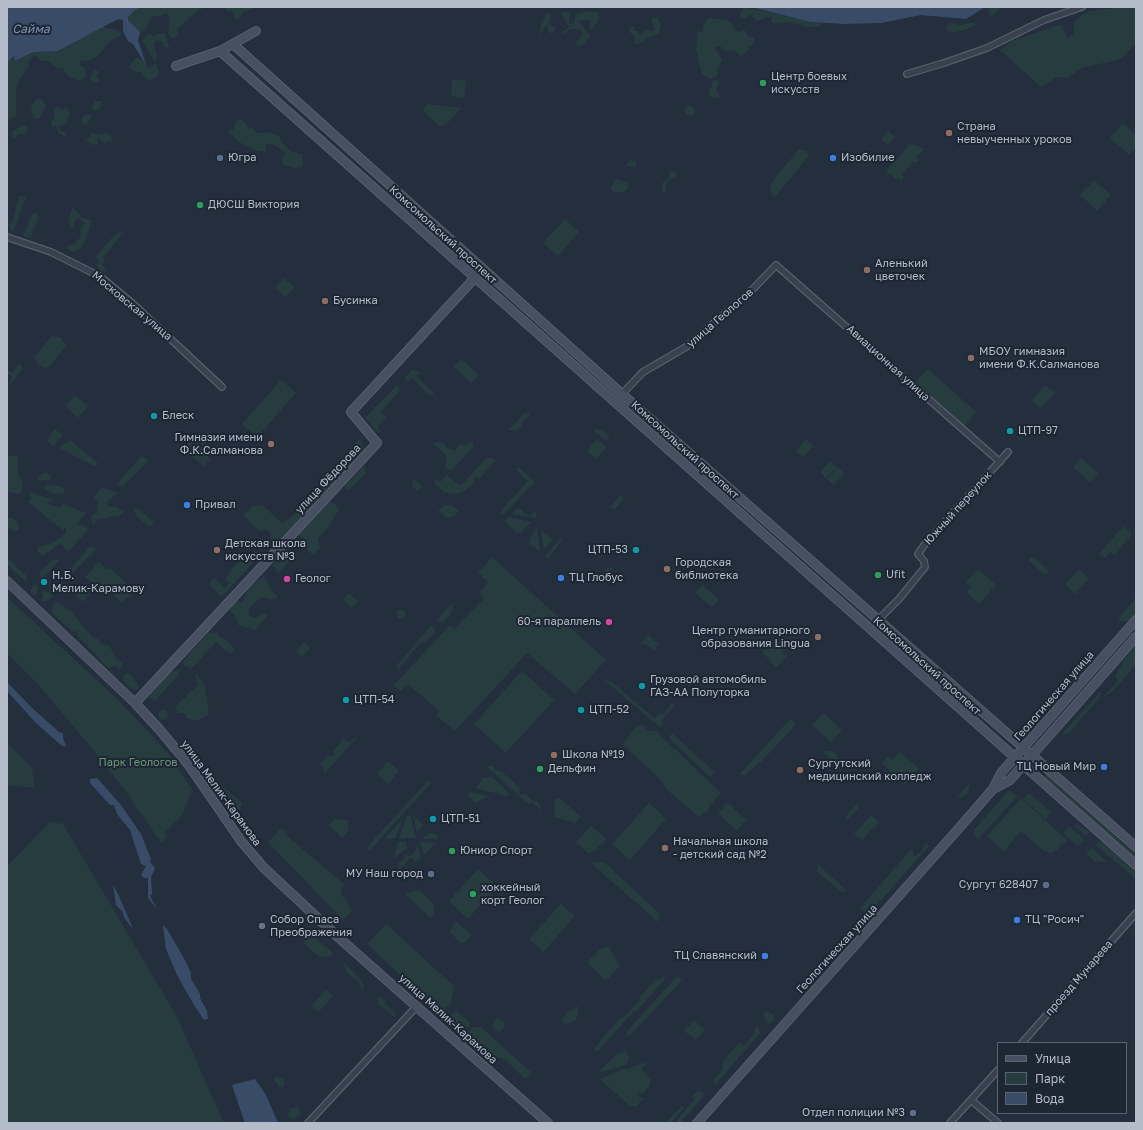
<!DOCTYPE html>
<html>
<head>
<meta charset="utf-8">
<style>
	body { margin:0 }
	#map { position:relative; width:1143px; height:1130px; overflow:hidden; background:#242f3e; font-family:"Golos Text",sans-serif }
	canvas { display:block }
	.frame { position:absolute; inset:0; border:8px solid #b4bcc9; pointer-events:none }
	.legend { position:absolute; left:997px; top:1042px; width:130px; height:72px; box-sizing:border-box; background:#1d2633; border:1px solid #59626f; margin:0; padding:5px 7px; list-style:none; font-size:12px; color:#b4bcc9 }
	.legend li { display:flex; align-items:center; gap:8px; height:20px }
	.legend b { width:20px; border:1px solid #59626f }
</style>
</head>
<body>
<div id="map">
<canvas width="1143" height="1130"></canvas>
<div class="frame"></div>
<ul class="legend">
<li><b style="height:5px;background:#465061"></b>Улица</li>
<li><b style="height:11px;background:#263c3f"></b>Парк</li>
<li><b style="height:11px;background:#394c67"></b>Вода</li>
</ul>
</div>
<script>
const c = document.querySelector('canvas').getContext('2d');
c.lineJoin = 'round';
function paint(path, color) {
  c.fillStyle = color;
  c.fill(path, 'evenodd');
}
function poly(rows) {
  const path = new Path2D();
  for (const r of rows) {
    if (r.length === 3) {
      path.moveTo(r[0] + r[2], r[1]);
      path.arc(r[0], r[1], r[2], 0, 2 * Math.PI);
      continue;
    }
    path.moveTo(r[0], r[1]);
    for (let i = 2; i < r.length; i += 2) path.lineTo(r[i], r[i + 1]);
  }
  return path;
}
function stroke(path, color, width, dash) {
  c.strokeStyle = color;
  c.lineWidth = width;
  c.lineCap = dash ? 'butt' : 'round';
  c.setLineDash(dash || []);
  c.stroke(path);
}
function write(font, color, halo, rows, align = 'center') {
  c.font = font + ' "Golos Text",sans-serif';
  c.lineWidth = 4;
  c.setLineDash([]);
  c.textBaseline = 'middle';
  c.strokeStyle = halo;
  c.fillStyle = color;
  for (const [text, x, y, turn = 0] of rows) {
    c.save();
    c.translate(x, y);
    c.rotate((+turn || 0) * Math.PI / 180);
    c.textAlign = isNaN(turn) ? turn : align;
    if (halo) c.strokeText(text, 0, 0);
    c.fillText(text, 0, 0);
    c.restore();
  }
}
const green = poly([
	[143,7,206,7,199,10,177,29,178,35,172,38,168,34,170,19,166,13,160,16,153,16,145,29,140,32,128,20,128,17,135,10],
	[224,7,257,7,242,13,239,20,234,18,234,12,227,11],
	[744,7,820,23,820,27,806,27,790,22,775,24,771,22,772,16,756,21,750,14,745,19,741,17,740,14],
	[990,7,1002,7,990,17,988,9],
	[1122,7,1136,7,1136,43,1121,59,1082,68,1067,78,1056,77,1041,87,1000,50,1012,41,1052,27,1062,25,1067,38,1074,34,1074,22,1083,14,1090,11],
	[589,11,598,13,599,19,594,27,590,29,589,25,591,20,579,21,590,36,585,44,580,46,575,44,583,33,579,29,571,29,563,34,562,32,569,27,561,14,562,12,569,13,570,16,569,24,574,23,576,14],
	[547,13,551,13,549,23,555,28,554,32,552,34,548,31,548,27,546,25,540,36,541,24],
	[657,17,661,24,659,34,645,39,642,43,635,44,634,40,635,38,629,31,630,27,634,27,634,31,638,31,640,35,644,33,645,30,653,31,655,28,651,21,652,18],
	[711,18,730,21,738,33,743,30,746,31,748,36,754,38,754,43,752,45,748,46,749,50,741,56,734,50,727,52,720,46,714,47,722,59,717,70,717,76,710,79,702,74,696,49,698,31,703,32,703,26,707,19],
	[973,22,976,24,970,28,961,31,948,33,946,27,950,23,962,25],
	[103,27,119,30,121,35,109,42,98,56,87,61,81,60,79,64,86,69,85,77,80,81,67,75,63,68,59,69,48,61,42,61,35,55,28,62,29,67,20,78,16,90,16,116,7,122,7,63,15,56,16,61,33,52,58,51],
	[165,33,170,50,163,46,163,42,156,40,154,45,157,57,155,62,159,73,157,77,148,81,140,72,132,71,129,66,135,58,142,59,149,69,154,65,155,62,142,41,146,35,151,34,153,37,157,34],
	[95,70,100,72,97,75,99,81,94,83,91,80,91,75],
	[452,79,466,81,464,98,451,96],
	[716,79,719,83,716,90,721,99,709,96,709,91,713,84,711,82],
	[37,99,42,100,46,106,40,118,36,119,32,113,31,106],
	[95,101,102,101,99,109,94,111,92,107],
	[426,104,461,108,446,125,440,126,423,111],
	[690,111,5],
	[57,106,61,110,66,107,70,112,67,123,60,125,59,128,61,131,66,133,65,136,59,134,56,125,51,128,52,121,55,116,54,110],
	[87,114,91,116,87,124,83,125,81,118],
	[242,119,249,129,253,128,257,133,269,132,279,136,281,142,292,152,302,154,303,166,297,169,283,165,282,158,286,153,272,144,265,144,266,152,257,151,239,142,227,131,233,130,236,121],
	[1123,123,1136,135,1136,147,1129,155,1110,138],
	[23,125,28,128,25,134,20,134,12,139,12,132],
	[888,131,895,137,888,145,881,139],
	[92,133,98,135,107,133,111,136,112,141,107,141,105,144,98,138,97,142,99,144,92,145,86,140],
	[909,145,916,145,924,149,916,158,919,160,916,163,914,161,902,175,904,177,901,181,898,178,897,180,886,171],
	[799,149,807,151,809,156,775,197,771,192,770,186,774,179],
	[630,160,636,162,636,167,625,166],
	[673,171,676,173,676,177,670,179,666,185,666,191,662,192,663,182,669,177,669,172],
	[615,179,628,182,628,188,624,192,613,192,611,189],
	[1094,180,1111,195,1097,211,1080,195],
	[19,196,26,197,13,232,11,230,9,224,13,220],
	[72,208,77,211,82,218,92,220,86,239,79,250,72,252,67,249,68,245,74,244,81,236,80,229,85,223,77,218,72,229,68,221],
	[36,213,39,219,32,231,32,237,26,238,22,232,25,233,31,215],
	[565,219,579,232,558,256,543,243],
	[124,232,103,258,105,261,102,264,108,272,101,271,96,265,99,262,96,256,115,234],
	[284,278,295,287,285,297,275,288],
	[52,336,61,338,66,346,49,367,44,368,38,364,34,357],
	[461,359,479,375,471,383,454,367],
	[19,363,23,368,8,387,12,376,7,374,7,370,13,373],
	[928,369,976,412,964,426,916,382],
	[412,370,420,372,416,376,434,393,431,396,412,378,408,381,404,378],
	[281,380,296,393,257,437,242,424],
	[397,385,400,390,381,412,386,417,378,426,381,432,380,434,365,418],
	[1045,385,1055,393,1041,408,1032,401],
	[75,395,88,406,78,418,65,406],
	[529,412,529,418,522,422,521,428,514,431,509,430,524,413],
	[595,428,605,432,610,438,605,440,595,432],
	[55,429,63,435,53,446,46,440],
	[192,435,200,437,208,445,207,454,210,460,203,466,185,450],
	[360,438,364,450,359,455,349,449],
	[597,439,607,447,596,459,587,451],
	[806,439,813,446,803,457,796,451],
	[70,440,98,463,94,466,59,448],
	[472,441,474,446,451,471,445,467,447,456,432,443,443,442,446,448,455,451,460,444,466,445],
	[7,456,17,456,18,473,23,483,21,494,9,492,7,490],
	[141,456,149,460,122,487,117,484],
	[342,457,349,460,349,466,325,491,317,484],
	[486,458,492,458,496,460,480,478,474,476,474,483,463,492,454,494,444,492,435,484,435,478,440,482,447,475,459,485,466,481],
	[1081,458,1098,473,1090,482,1073,467],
	[830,461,837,467,826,478,820,472],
	[365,465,365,474,349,490,344,487],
	[519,467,535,482,503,515,500,514,505,506,528,481,516,470],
	[838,467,844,473,834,485,827,479],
	[46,472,51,477,49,480,37,481,39,475],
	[413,478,422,486,417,492,412,485],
	[55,485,64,488,63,494,51,493,45,489,45,486],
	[104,488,118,493,108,501,108,507,117,507,124,512,118,517,113,516,98,520,93,525,91,516,97,512,98,501,94,497,100,489],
	[28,491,53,500,47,503,59,508,63,504,86,513,77,524,85,526,88,530,68,552,61,543,43,556,38,552,38,547,52,543,62,537,66,532,66,527,63,530,28,502,31,498],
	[622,494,624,499,614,510,610,507],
	[314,499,312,506,280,540,270,540,271,533,266,530,259,531,243,515,253,506,262,505,282,523,292,517,307,500],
	[327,502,333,502,339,510,328,527,318,539,320,548,313,555,302,546,306,540,298,535],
	[444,505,453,506,459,511,453,517,446,517,438,511],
	[138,508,154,522,151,526,146,525,137,516,134,510],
	[518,508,529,516,535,510,537,516,534,518,512,514],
	[11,517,18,522,19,529,14,532,7,527,7,519],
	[508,517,531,522,520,533,517,533,505,522],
	[1123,526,1132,534,1115,555,1110,552,1104,558,1099,554],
	[537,528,540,551,530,544,529,540],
	[541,530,553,540,544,549],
	[560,539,562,540,548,559,545,556],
	[91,546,96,549,67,579,64,577,64,575],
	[286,549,290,554,289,562,279,573,272,565],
	[255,552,259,556,222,597,209,585,214,577,225,589,229,583,225,580,232,568,246,555],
	[1032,556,1049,571,1045,575,1028,560],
	[7,557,24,574,26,572,27,577,25,581,7,565],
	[492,557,606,660,575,694,527,653,455,731,437,716,439,711,408,684,400,691,394,685,450,625,454,629,484,599,479,593,488,582,478,573],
	[53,559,60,560,42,579,40,575,41,570,49,564],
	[99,562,107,570,110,568,134,591,122,603,110,592,103,590,95,583,94,584,85,577],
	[609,573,5],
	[978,569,996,585,979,604,966,592,971,587,966,582],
	[1079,569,1089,579,1075,594,1065,584],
	[264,576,271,589,278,598,272,600,262,597,250,607,248,615,255,618,265,613,268,615,255,630,238,625,236,617,229,610,236,600,242,603,249,587],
	[34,583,38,586,36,595,30,593],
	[86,583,94,590,83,602,75,594],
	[702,585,719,599,712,607,695,593],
	[44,591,51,593,53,597,45,602,41,600,43,595,41,592],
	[349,593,359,602,351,607,343,599],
	[7,597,114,696,147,730,170,756,192,789,183,814,165,832,167,835,162,844,127,793,99,757,37,683,7,653],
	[1136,598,1136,613,1130,620,1121,622,1118,619],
	[58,602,72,612,91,636,98,639,102,644,109,645,114,655,123,664,120,670,115,666,108,668,78,636,78,632,72,631,53,614,52,609,54,603],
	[453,602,452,613,442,623,437,620],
	[401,614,4.5],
	[432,625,435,632,426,642,419,644,398,670,396,666],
	[1136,628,1136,632,1043,737,1041,736],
	[217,632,219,637,224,638,234,648,233,651,230,654,216,642,192,668,184,666,183,661,208,633],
	[648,635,658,644,655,650,644,644,639,645],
	[778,635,789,645,782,652,787,656,776,668,762,652],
	[304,642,310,648,302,657,296,651],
	[1136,646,1136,665,1111,693,1109,693,1104,698,1103,697,1118,681,1115,677,1124,660],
	[181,669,178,675,155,701,149,698,153,688,170,672],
	[522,671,554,700,506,753,474,724],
	[127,673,133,677,138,685,138,689,136,691,128,686,124,681,123,676],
	[195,673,205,685,209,714,197,721,187,718,184,713,177,713,175,707,198,685],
	[603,679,612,682,654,718,659,714,664,714,671,704,675,705,663,719,661,728],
	[1101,691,1100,697,1069,733,1061,735],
	[163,715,5],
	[823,713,842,730,831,742,812,725],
	[790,719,795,723,792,729,763,760,745,775,739,775],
	[641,724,649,731,656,731,674,749,677,749,679,753,721,793,710,805,707,813,704,812,699,817,668,791,658,777,622,744,635,728],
	[672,733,715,773,710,777,669,738],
	[359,735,324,774,324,767,320,764,328,755,333,757,335,754,332,752,344,739,349,742],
	[7,743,32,768,35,788,7,785],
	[821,751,833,751,838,755,837,762],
	[900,752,919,769,905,785,882,763,888,756,893,760],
	[388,761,399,771,388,784,377,774],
	[486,766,493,766,495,771,501,771,519,787,520,795,526,794,533,801,538,801,542,811,532,802,529,805],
	[1046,774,1136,855,1136,859,1044,776],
	[492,777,510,794,506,796,476,788,483,778],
	[429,780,431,783,370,850,366,848],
	[970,782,968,793,961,798,958,796],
	[221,785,242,803,239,811,218,788],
	[1009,790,1017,796,978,840,974,834,974,830],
	[470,792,489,796,476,803,467,795],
	[1029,793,1051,812,1046,819,1023,799],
	[560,798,581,817,576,823,554,817,555,799],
	[1021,798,1067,840,1057,850,1051,853,1044,851,1021,831,1004,852,987,836],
	[649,803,666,819,630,860,612,844],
	[728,803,746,820,737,831,718,813],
	[858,803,859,808,847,820,845,817],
	[410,814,416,838,399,838,407,817],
	[413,815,423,825,417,832],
	[871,815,879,822,862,840,854,834],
	[403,818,395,838,384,840],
	[334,819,348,820,348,831,342,838,329,825],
	[50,822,63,824,177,1017,224,1123,7,1123,7,866],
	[1076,824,1090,832,1086,836,1075,826],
	[591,826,606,839,595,851,588,853,576,842],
	[1069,826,1085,840,1078,846,1063,833],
	[281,828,285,830,287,836,344,884,341,894,352,910,343,920,268,842],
	[431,833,437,835,438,839,421,839],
	[398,842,406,842,407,848,394,858],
	[420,842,435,843,424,855],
	[1098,842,1103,843,1136,872,1136,879,1095,844],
	[926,843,929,846,868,915,860,908,912,848,914,856,922,851],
	[417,845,421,858,416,862,411,857,399,870,398,863,404,859,405,855,410,856,414,853],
	[1092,848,1107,862,1095,861,1086,854],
	[719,854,4.5],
	[604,862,660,914,658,922,591,863],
	[818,864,846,890,843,893,817,872],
	[478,869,497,886,468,919,449,901],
	[419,890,434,904,434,914,430,918,405,894],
	[561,904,575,916,543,952,529,939],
	[456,922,470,933,471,935,464,943,461,943,449,932],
	[386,924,454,986,451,1003,442,1014,367,944],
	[311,934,333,953,330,956,320,957,303,943],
	[609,947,620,966,606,981,587,962,600,949],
	[343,962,362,981,364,991,359,986,360,984,346,971],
	[664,976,664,980,637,1011,634,1011,598,1051,594,1050,595,1047,620,1018,623,1018,639,1001,640,997,656,979,660,980],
	[677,976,682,980,631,1035,627,1037,627,1031],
	[326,990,333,996,319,1012,311,1006],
	[377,997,381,997,386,1001,385,1004,395,1013,396,1018,378,1004],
	[578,1006,578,1015,575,1021,565,1024,561,1021,566,1013],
	[456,1011,471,1024,466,1029,460,1030,449,1020,450,1016],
	[767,1011,774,1015,774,1020,769,1024,763,1015],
	[497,1017,504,1022,505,1026,499,1032,492,1025],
	[694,1020,705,1030,696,1040,684,1031],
	[757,1024,760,1033,714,1086,714,1079,723,1069,723,1061,740,1042,744,1046,753,1035],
	[474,1027,481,1027,532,1073,525,1079,504,1059,492,1057,468,1036,469,1031],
	[626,1052,629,1058,626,1065,598,1073,618,1053],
	[649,1061,641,1069,650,1079,650,1085,643,1094,639,1092,636,1095,643,1098,637,1106,630,1106,600,1079,626,1068,629,1070,632,1067],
	[277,1076,284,1079,284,1086,280,1088,274,1079],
	[698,1091,704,1093,703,1097,680,1123,675,1123,696,1097,692,1098,693,1094],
	[683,1105,683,1109,671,1123,667,1121],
	[297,1107,301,1113,293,1120,288,1115,290,1109]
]);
const water = poly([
	[7,7,143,7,135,10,128,17,128,20,140,32,138,40,146,65,133,44,128,41,123,31,123,20,118,19,58,51,33,52,15,61,14,56,7,63],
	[751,7,985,7,966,19,921,15,881,23,844,24,811,22],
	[7,682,32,708,59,732,63,733,63,738,66,746,62,746,35,722,7,691],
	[97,778,121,805,141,834,151,859,150,862,155,868,151,877,152,894,150,896,157,909,148,898,148,878,144,878,141,875,146,866,141,864,130,830,117,814,114,805,110,805,90,783,90,779],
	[113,885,119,896,133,929,125,919,122,911,116,905],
	[163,925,167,929,186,962,191,973,191,979,200,994,200,998,207,1011,208,1019,204,1020,194,1005,177,975,166,949],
	[255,1079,266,1095,278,1123,245,1123,232,1085]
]);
const street = poly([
	[907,74,944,63,987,48,1044,20,1082,7],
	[7,237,51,252,101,277,131,302,222,387],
	[622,394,643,372,686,347,753,289,776,265,1000,462],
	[878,620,899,599,925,567,924,561,918,554,925,544,1008,452],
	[1022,1043,1136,913],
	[971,1100,998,1123],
	[308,1123,417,1006],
	[950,1123,998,1070]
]);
const secondary = poly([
	[233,44,622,394,1136,847],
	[220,51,1136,865],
	[176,66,220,51,256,31],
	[7,581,135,703,159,729,188,764,241,841,264,868,338,937,548,1123],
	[135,703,377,443,351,412,483,269],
	[993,789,1010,780,1136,637],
	[697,1123,960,827,993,789,1001,773,1136,620]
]);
const markers = [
	[763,83,4,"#2e9e5b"],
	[949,133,4,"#8d6e63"],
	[220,158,4,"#5c6f8a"],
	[833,158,4,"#3f7fe0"],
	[200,205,4,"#2e9e5b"],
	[867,270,4,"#8d6e63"],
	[325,301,4,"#8d6e63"],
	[971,358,4,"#8d6e63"],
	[154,416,4,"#0f9aa8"],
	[1010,431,4,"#0f9aa8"],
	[271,444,4,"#8d6e63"],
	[187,505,4,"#3f7fe0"],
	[217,550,4,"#8d6e63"],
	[636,550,4,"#0f9aa8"],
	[667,569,4,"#8d6e63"],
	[878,575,4,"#2e9e5b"],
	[561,578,4,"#3f7fe0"],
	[287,579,4,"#d1479c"],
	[44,582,4,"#0f9aa8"],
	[609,622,4,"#d1479c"],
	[818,637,4,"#8d6e63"],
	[642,686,4,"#0f9aa8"],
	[346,700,4,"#0f9aa8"],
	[581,710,4,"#0f9aa8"],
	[554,755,4,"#8d6e63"],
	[1104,767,4,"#3f7fe0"],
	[540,769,4,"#2e9e5b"],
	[800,770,4,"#8d6e63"],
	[433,819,4,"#0f9aa8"],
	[665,848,4,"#8d6e63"],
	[452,851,4,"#2e9e5b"],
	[431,874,4,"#5c6f8a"],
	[1046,885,4,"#5c6f8a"],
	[473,894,4,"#2e9e5b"],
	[1017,920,4,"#3f7fe0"],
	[262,926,4,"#6b7280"],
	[765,956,4,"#3f7fe0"],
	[913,1113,4,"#5c6f8a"]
];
const poiNames = [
	["Центр боевых",771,77],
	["искусств",771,90],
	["Страна",957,127],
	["невыученных уроков",957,140],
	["Югра",228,158],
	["Изобилие",841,158],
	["ДЮСШ Виктория",208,205],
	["Аленький",875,264],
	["цветочек",875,277],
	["Бусинка",333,301],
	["МБОУ гимназия",979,352],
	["имени Ф.К.Салманова",979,365],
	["Блеск",162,416],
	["ЦТП-97",1018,431],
	["Гимназия имени",263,438,"right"],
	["Ф.К.Салманова",263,451,"right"],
	["Привал",195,505],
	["Детская школа",225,544],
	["искусств №3",225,557],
	["ЦТП-53",628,550,"right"],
	["Городская",675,563],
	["библиотека",675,576],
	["Ufit",886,575],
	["Н.Б.",52,576],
	["Мелик-Карамову",52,589],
	["ТЦ Глобус",569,578],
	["Геолог",295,579],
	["60-я параллель",601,622,"right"],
	["Центр гуманитарного",810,631,"right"],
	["образования Lingua",810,644,"right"],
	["Грузовой автомобиль",650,680],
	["ГАЗ-АА Полуторка",650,693],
	["ЦТП-54",354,700],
	["ЦТП-52",589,710],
	["Школа №19",562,755],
	["Сургутский",808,764],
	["медицинский колледж",808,777],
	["ТЦ Новый Мир",1096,767,"right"],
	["Дельфин",548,769],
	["ЦТП-51",441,819],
	["Начальная школа",673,842],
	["- детский сад №2",673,855],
	["Юниор Спорт",460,851],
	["МУ Наш город",423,874,"right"],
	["Сургут 628407",1038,885,"right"],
	["хоккейный",481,888],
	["корт Геолог",481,901],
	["Собор Спаса",270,920],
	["Преображения",270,933],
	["ТЦ \"Росич\"",1025,920],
	["ТЦ Славянский",757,956,"right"],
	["Отдел полиции №3",905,1113,"right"]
];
const streetNames = [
	["Комсомольский проспект",443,235,42],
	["Московская улица",132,306,40],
	["улица Геологов",720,318,-41],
	["Авиационная улица",888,363,42],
	["Комсомольский проспект",685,450,42],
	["улица Фёдорова",328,479,-47],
	["Южный переулок",958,508,-48],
	["Комсомольский проспект",927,666,42],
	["Геологическая улица",1054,696,-49],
	["улица Мелик-Карамова",221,793,54],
	["Геологическая улица",837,949,-48],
	["проезд Мунарева",1079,978,-49],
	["улица Мелик-Карамова",448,1019,42]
];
const parkNames = [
	["Парк Геологов",138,763]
];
const waterNames = [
	["Сайма",31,29]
];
paint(green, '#263c3f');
paint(water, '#394c67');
stroke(street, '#565f6c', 8);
stroke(secondary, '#565f6c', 10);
stroke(street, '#38414e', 5.5);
stroke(secondary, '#465061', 8);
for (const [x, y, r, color] of markers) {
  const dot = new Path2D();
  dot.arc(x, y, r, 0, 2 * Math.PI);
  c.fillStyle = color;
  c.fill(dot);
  stroke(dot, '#1d2633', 1.5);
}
write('11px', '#b4bcc9', '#1d2633', poiNames, 'left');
write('11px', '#b4bcc9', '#1d2633', streetNames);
write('11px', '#6b9a76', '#1d2633', parkNames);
write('italic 12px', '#7c92b1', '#1d2633', waterNames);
</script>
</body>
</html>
